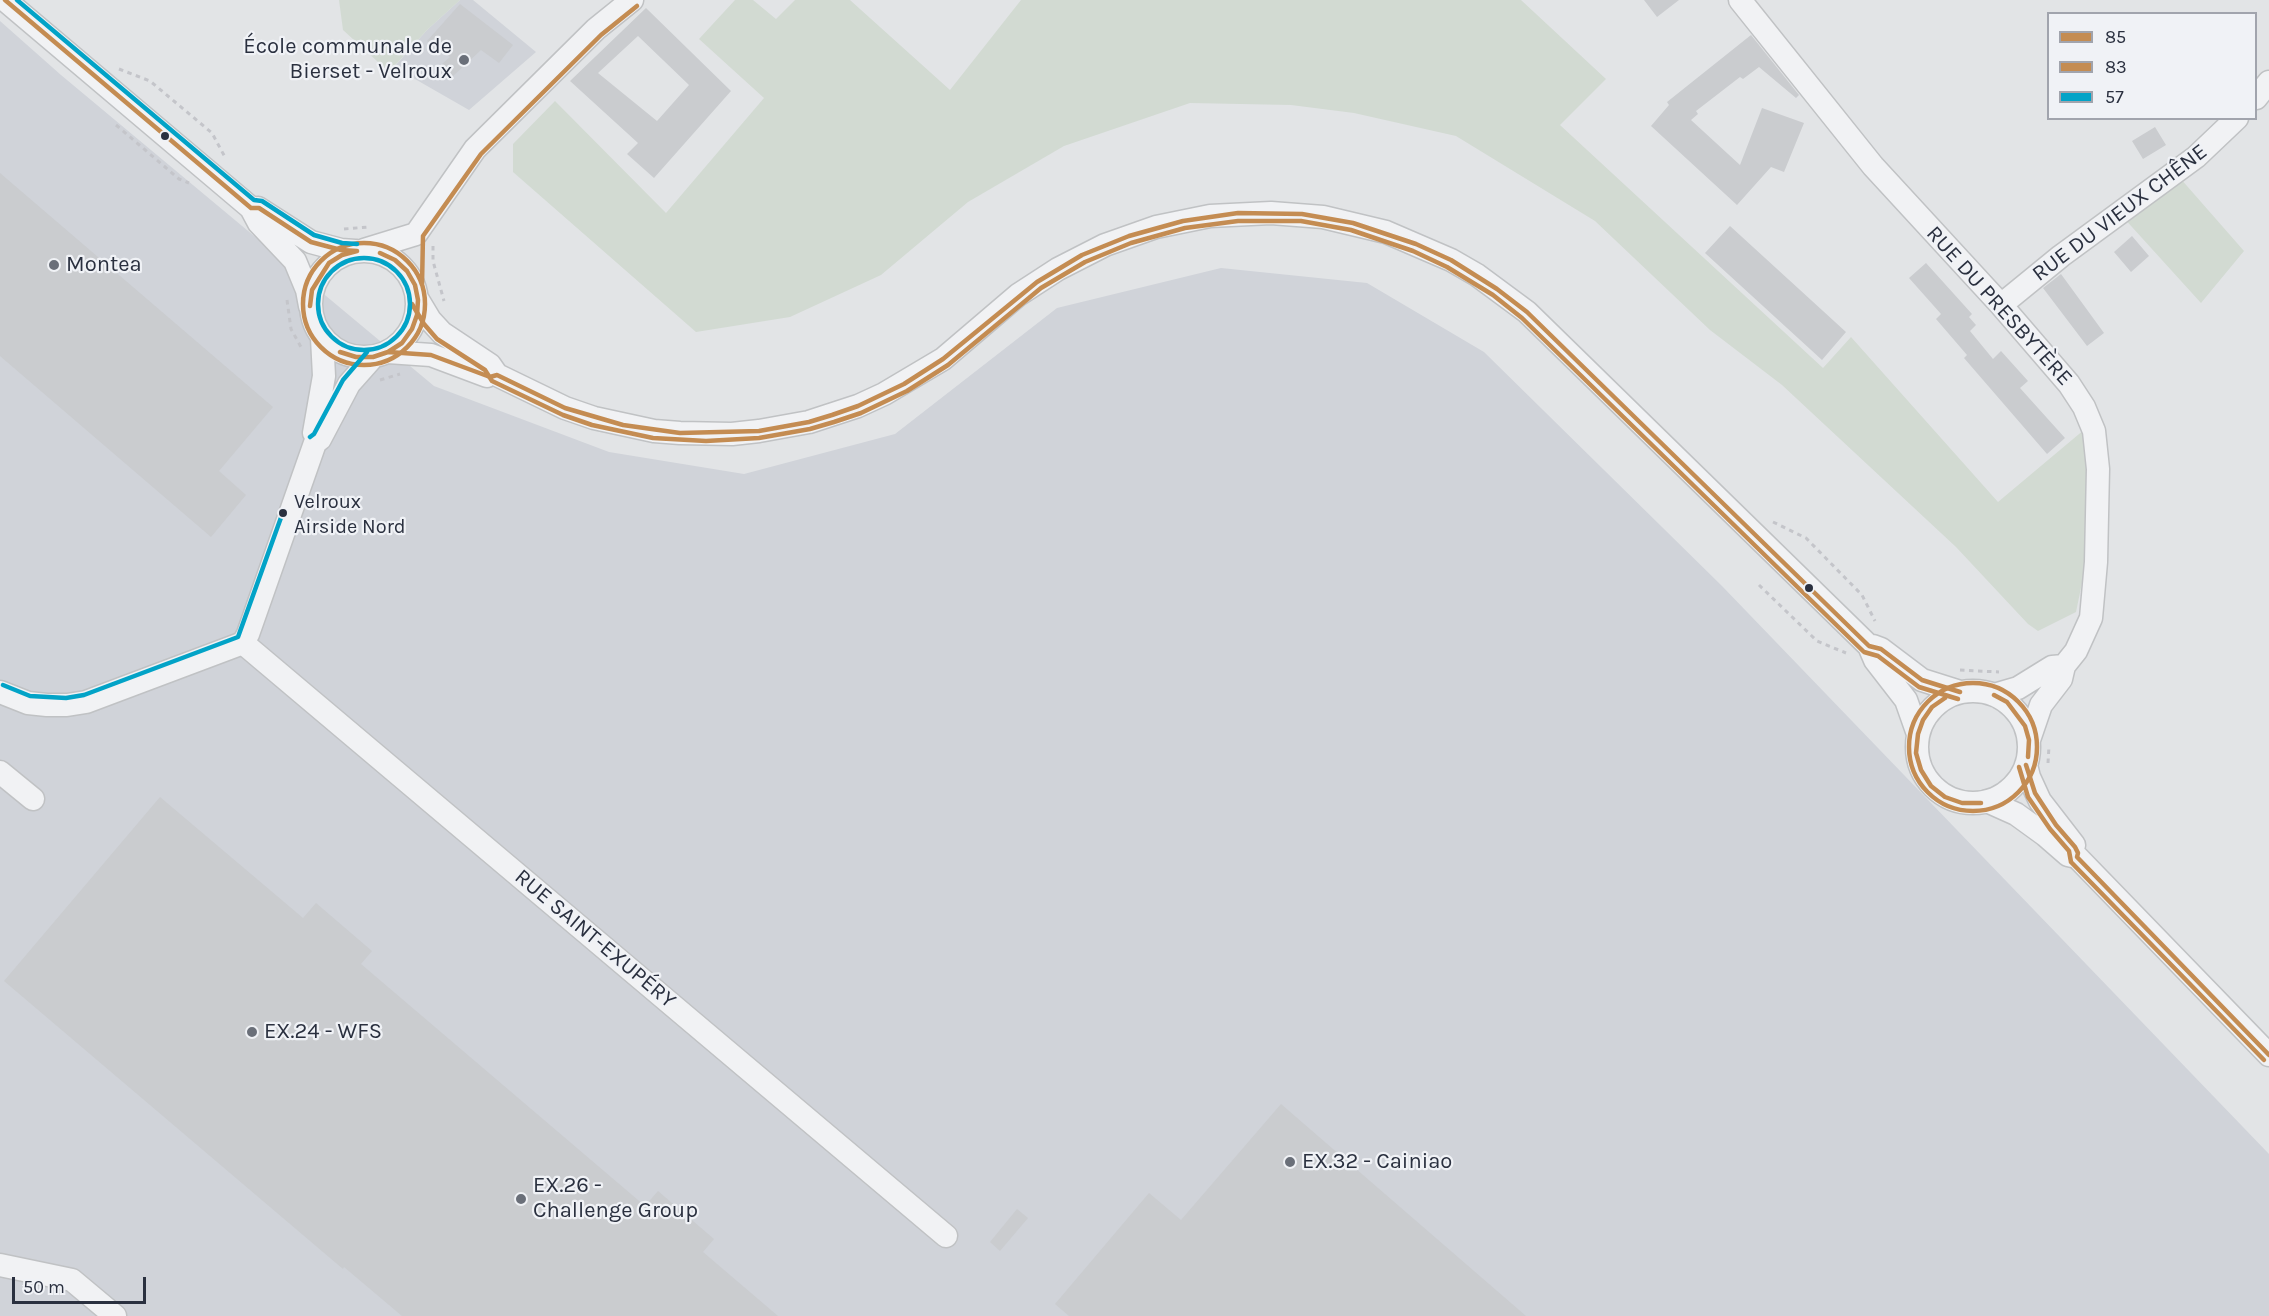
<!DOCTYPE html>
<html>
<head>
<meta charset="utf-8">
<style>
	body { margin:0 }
	#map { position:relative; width:2269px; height:1316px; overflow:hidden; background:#e2e4e6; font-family:Karla,sans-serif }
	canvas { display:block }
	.legend { position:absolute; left:2047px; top:12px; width:210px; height:108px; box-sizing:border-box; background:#f0f2f6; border:2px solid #a1a4ad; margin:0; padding:8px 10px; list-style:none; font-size:18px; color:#2a303f }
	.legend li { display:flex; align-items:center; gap:12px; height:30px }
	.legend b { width:30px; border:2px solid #a1a4ad }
	.scale { position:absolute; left:12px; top:1277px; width:134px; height:27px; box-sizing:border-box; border:3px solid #2a303f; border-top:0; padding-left:8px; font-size:18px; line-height:21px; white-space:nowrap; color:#2a303f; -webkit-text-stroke:4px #f0f2f6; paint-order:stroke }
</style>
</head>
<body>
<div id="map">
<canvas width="2269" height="1316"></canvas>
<ul class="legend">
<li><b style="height:8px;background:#c48c52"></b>85</li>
<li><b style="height:8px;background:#c48c52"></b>83</li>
<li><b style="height:8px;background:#02a3c7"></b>57</li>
</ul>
<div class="scale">50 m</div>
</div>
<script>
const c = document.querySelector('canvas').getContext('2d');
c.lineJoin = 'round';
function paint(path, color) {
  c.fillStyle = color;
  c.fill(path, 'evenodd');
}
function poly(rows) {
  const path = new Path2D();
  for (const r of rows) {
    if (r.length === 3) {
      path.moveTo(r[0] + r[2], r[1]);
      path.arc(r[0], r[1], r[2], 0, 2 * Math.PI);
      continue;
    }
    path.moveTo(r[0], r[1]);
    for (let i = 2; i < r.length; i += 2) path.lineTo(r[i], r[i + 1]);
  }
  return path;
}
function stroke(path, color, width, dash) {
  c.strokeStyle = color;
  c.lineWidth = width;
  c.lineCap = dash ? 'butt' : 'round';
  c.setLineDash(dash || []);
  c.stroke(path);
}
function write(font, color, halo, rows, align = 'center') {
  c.font = font + ' Karla,sans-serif';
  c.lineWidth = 4.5;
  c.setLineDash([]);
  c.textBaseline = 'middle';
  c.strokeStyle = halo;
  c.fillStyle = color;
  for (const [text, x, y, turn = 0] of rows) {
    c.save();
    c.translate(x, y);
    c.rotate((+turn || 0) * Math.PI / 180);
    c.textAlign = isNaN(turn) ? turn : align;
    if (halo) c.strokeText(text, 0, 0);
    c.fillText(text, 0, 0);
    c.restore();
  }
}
const built = poly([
	[460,0,473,0,536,52,469,110,394,67,427,30],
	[0,21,61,75,434,386,609,452,744,474,895,434,1057,308,1221,268,1367,283,1484,352,1722,586,2269,1154,2269,1316,0,1316]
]);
const green = poly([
	[339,0,460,0,427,30,389,72,343,30],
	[735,0,753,0,776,19,795,0,850,0,950,90,1021,0,1521,0,1606,79,1560,125,1823,368,1851,337,1998,502,2085,429,2090,442,2090,544,2076,612,2038,631,2028,624,1956,547,1782,385,1710,330,1595,221,1456,136,1354,113,1291,105,1190,103,1064,146,968,202,881,275,790,317,696,332,513,172,513,144,555,101,666,213,764,98,699,39],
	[2180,178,2244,251,2201,303,2122,216]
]);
const building = poly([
	[1644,0,1679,0,1657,17],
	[460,4,513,45,499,63,481,50,453,76,442,64,450,57,427,41],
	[646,8,731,91,654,178,627,154,638,143,570,81],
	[638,36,689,85,657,121,598,73],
	[1751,35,1799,95,1796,98,1759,67,1743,79,1740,77,1696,111,1698,114,1691,120,1740,165,1762,108,1804,123,1784,172,1771,167,1737,205,1651,126,1669,105,1667,102],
	[2155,127,2166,145,2143,159,2132,141],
	[0,173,273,407,219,471,246,495,211,537,0,356],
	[1730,226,1846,332,1822,360,1705,253],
	[2132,236,2149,256,2131,272,2114,252],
	[1926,263,1972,314,1969,317,1976,325,1970,331,1993,359,2001,351,2028,381,2020,388,2065,438,2047,454,1964,358,1967,355,1936,319,1941,314,1909,278],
	[2061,274,2104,333,2087,346,2043,288],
	[160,797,303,918,316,903,372,951,361,964,645,1206,658,1191,714,1239,703,1252,778,1316,402,1316,344,1267,343,1269,4,981],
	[1281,1104,1526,1316,1069,1316,1055,1304,1149,1193,1181,1220],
	[1017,1209,1028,1218,1000,1251,990,1242]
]);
const path = poly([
	[119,69,150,81,212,133,226,159],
	[116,125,179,179,189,183],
	[344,229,368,227],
	[433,246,433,261,444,301],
	[287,300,291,329,301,347],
	[380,380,400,374],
	[1773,522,1806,538,1862,595,1875,621],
	[1759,585,1817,641,1846,653],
	[1960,670,1999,672],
	[2048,763,2049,746]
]);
const minor = poly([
	[5,0,251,208,259,223,295,261,307,290,310,306],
	[1740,0,1873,166,2001,305,2069,384,2084,407,2094,431,2098,469,2096,562,2091,618,2076,651,2064,666,2061,679,2041,705,2029,740],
	[2256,98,2269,82],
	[258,208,311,242,341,250,355,251],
	[364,250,416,234,475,149,596,29,632,0],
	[364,304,53],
	[418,300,430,320,442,333,490,365,497,375,565,408,594,418,654,431,680,433,732,434,759,431,809,422,858,406,884,394,943,359,1018,295,1058,269,1105,245,1156,227,1210,216,1271,213,1323,217,1386,232,1451,260,1477,275,1527,312,1869,646,1875,660,1906,700,1918,734],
	[2001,305,2061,256,2196,157,2237,118],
	[388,352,431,355,487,376],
	[314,433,324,376,322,338],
	[243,643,946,1236],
	[1873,646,1881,649,1922,680,1960,692],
	[1973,747,56],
	[0,692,28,703,47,705,67,705,86,702,243,643,248,634,315,443,320,439,349,384,373,357],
	[1994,695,2018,688,2052,667,2064,666],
	[2026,765,2029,777,2040,801,2074,845],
	[0,772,33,799],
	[1987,801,2016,814,2045,835,2068,855,2077,857,2269,1055],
	[0,1265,72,1280,115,1316]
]);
const bus1 = poly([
	[5,0,251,208,259,208,311,242,341,250,357,251],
	[310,306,312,290,329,263,342,255,357,251],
	[340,352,356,357,373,357,388,352,402,343,412,329,417,315,418,300,415,285,407,271,395,260,380,253],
	[388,352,431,355,490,377,497,375,565,408,623,425,680,433,759,431,809,422,832,415,858,406,904,384,943,359,1037,282,1082,255,1129,236,1183,221,1238,213,1302,214,1353,223,1416,244,1451,260,1497,289,1527,312,1869,646,1881,649,1922,680,1960,692],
	[1994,695,2007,702,2025,726,2029,740,2028,757],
	[1945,698,1932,707,1923,720,1918,734,1916,753,1921,770,1931,786,1945,797,1962,803,1981,803],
	[2026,765,2035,793,2056,825,2075,847,2078,853,2077,857,2269,1055]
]);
const bus2 = poly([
	[364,304,61],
	[422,285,423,236,481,154,601,35,637,6],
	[412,304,424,324,437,339,485,370,492,381,563,415,592,425,653,438,706,441,759,438,810,429,834,422,861,413,907,391,948,365,1041,288,1085,262,1131,243,1185,228,1238,221,1301,221,1351,230,1413,251,1447,267,1493,295,1522,318,1864,652,1878,656,1919,687,1958,699],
	[1973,747,64],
	[2019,767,2028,797,2050,829,2069,851,2071,862,2264,1060]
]);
const bus3 = poly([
	[17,0,254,200,262,201,314,235,342,243,357,244],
	[364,304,46],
	[310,437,314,434,343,380,367,352],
	[3,685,30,696,66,698,84,695,238,637,283,512]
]);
const markers = [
	[464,60,6,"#6a6f79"],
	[165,136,5,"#2a303f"],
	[54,265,6,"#6a6f79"],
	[283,513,5,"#2a303f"],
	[1809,588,5,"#2a303f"],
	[252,1032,6,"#6a6f79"],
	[1290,1162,6,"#6a6f79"],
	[521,1199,6,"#6a6f79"]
];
const busNames = [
	["Velroux",294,502],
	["Airside Nord",294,527]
];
const poiNames = [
	["École communale de",452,47,"right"],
	["Bierset - Velroux",452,72,"right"],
	["Montea",66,265],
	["EX.24 - WFS",264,1032],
	["EX.32 - Cainiao",1302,1162],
	["EX.26 -",533,1186],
	["Challenge Group",533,1211]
];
const streetNames = [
	["RUE DU VIEUX CHÊNE",2120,213,-37],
	["RUE DU PRESBYTÈRE",1999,306,48],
	["RUE SAINT-EXUPÉRY",595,939,40]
];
paint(built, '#d0d3d9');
paint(green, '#d2dad2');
paint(building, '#cacccf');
stroke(minor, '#c0c2c4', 25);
stroke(path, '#c4c5ca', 3, [4.5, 4.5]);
stroke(minor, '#f1f2f4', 22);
stroke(bus1, '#c48c52', 4.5);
stroke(bus2, '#c48c52', 4.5);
stroke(bus3, '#02a3c7', 4.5);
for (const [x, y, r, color] of markers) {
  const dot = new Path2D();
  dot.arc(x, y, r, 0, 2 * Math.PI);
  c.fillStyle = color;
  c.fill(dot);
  stroke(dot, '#f0f2f6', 2);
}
write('20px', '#2a303f', '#f0f2f6', busNames, 'left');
write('22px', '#2a303f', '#f0f2f6', poiNames, 'left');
write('22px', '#2a303f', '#f0f2f6', streetNames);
</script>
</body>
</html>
